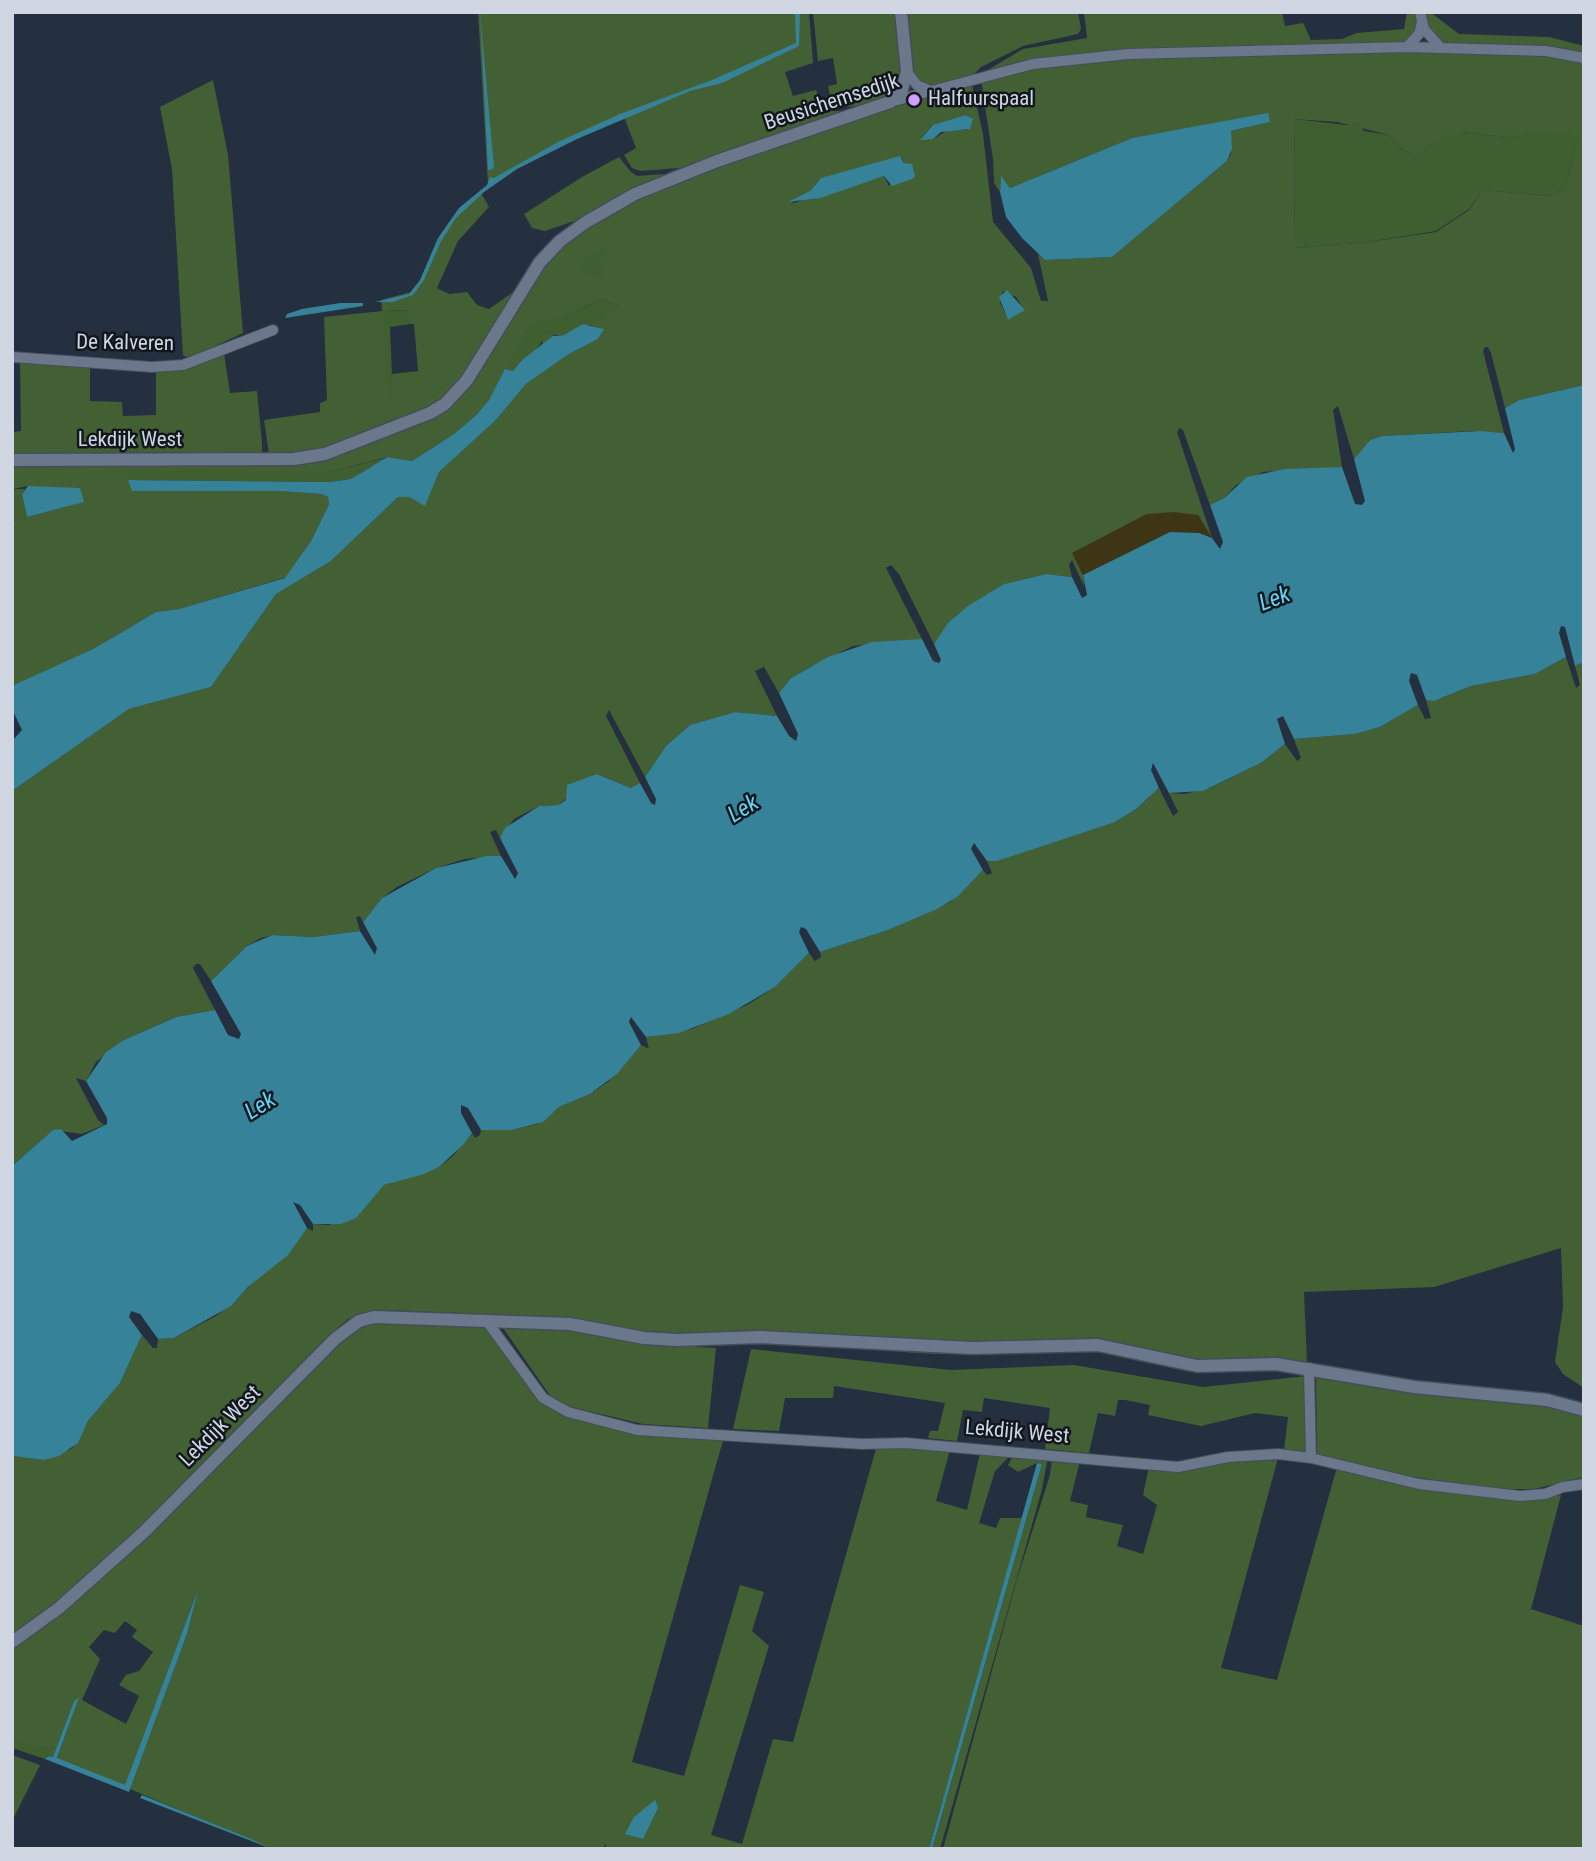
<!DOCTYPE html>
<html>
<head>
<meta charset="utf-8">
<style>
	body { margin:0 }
	#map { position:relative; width:1596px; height:1861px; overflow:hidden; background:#242f3f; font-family:"Roboto Condensed",sans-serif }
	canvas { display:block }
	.frame { position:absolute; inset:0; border:14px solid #d0d7e2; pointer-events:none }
</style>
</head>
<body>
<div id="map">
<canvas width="1596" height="1861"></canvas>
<div class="frame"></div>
</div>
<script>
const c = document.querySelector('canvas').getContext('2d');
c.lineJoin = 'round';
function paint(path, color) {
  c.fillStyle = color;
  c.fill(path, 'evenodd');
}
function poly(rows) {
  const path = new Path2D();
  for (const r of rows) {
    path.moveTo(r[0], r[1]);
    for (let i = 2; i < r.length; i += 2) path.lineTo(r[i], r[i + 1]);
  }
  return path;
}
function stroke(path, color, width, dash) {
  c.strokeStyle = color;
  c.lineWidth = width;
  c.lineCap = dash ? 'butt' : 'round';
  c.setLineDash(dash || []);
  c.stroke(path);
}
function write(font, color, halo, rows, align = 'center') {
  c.font = font + ' "Roboto Condensed",sans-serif';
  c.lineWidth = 5;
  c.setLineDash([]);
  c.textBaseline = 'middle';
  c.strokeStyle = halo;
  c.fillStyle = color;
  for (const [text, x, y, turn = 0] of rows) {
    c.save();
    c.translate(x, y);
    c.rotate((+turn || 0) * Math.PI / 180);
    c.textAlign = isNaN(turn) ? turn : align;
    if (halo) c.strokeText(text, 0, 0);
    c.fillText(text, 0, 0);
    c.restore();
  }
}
const green = poly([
	[478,12,809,12,813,63,785,72,793,96,816,90,821,104,829,111,856,111,692,167,641,171,632,168,624,155,636,148,623,114,573,136,488,184],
	[813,12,896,12,901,75,895,88,884,100,862,106,834,107,825,103,831,101,828,86,837,84,833,58,818,61],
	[905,12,1078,12,1081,29,1078,34,1023,46,981,67,971,77,932,89,921,85,913,75],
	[1084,12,1282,12,1285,26,1303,23,1311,40,1342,39,1357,33,1404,29,1407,12,1418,12,1419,27,1404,45,1214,48,981,74,1023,49,1087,38],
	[1422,12,1430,12,1459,34,1549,37,1584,46,1584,55,1442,44,1433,37],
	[1422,50,1533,54,1584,61,1584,385,1519,400,1505,408,1491,353,1488,347,1485,347,1483,351,1504,433,1472,431,1382,436,1370,440,1354,459,1338,406,1333,410,1342,467,1263,472,1236,485,1224,498,1210,505,1183,430,1180,428,1177,432,1212,538,1198,515,1147,514,1073,553,1083,575,1084,586,1072,560,1069,565,1072,577,1045,574,1004,584,957,615,934,644,899,574,891,565,886,568,922,639,853,646,808,668,791,678,779,693,764,667,755,671,777,716,735,712,690,725,666,746,645,777,609,710,606,716,640,783,636,787,631,788,598,774,558,805,539,806,514,819,500,838,496,830,490,832,501,856,465,859,436,868,397,887,382,898,363,922,360,916,356,917,360,931,313,937,272,935,261,938,247,946,211,981,200,964,196,964,193,968,215,1010,176,1017,124,1040,96,1062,86,1081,76,1078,98,1120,104,1125,82,1134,53,1130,12,1166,12,791,129,709,211,687,276,594,331,561,398,497,409,497,425,505,439,472,495,421,526,384,569,354,598,339,603,329,590,325,618,305,600,299,563,317,553,336,534,353,543,342,530,326,489,400,475,416,454,434,412,461,387,457,330,472,128,480,133,491,279,491,321,494,328,497,329,504,311,541,287,577,179,609,156,612,93,649,29,680,12,698,12,521,83,502,29,486,12,489,12,464,303,462,442,409,544,262,591,224,659,189,802,133,972,85,983,134,993,222,1031,268,1041,301,1048,301,1038,254,1045,260,1112,257,1227,161,1231,154,1231,131,1270,122,1220,123,1132,138,1010,188,1001,177,1000,192,994,183,993,159,981,80,1020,70,1121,57],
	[966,115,970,117,967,130,948,130,933,139,921,138,931,127],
	[1294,119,1337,122,1389,135,1401,149,1413,154,1462,132,1517,138,1529,134,1576,147,1565,188,1549,196,1483,190,1469,210,1436,232,1367,242,1298,248,1295,245],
	[901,157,906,165,889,186,884,176,790,204,810,191,819,180],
	[1003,291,1016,297,1024,310,1008,320,1000,302],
	[213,80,228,155,243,333,203,352,186,357,183,355,172,169,160,107],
	[619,157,631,172,637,176,678,173,592,215,545,231,532,228,524,214,582,177],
	[480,191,489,207,458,241,437,288,449,294,467,292,477,305,489,309,519,288,461,383,434,405,318,452,269,454,264,420,320,412,320,403,327,400,324,317,382,311,381,300,411,292,419,284,446,227],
	[410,310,410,324,414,324,418,371,392,374,391,390,383,311],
	[224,353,230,393,257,391,262,443,262,452,256,457,12,457,12,432,21,431,20,360,90,364,90,401,122,402,123,416,156,415,156,368],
	[1566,657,1576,688,1580,685,1575,666,1584,662,1584,1388,1563,1374,1555,1362,1563,1307,1561,1248,1434,1287,1304,1292,1307,1362,1238,1372,1191,1372,1082,1349,933,1354,650,1335,573,1318,389,1310,366,1313,348,1319,338,1327,140,1528,73,1589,12,1636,12,1456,44,1460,71,1449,78,1442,88,1421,120,1383,142,1335,153,1348,157,1348,158,1339,174,1338,216,1316,237,1299,307,1228,313,1231,313,1224,329,1225,372,1198,384,1185,439,1167,453,1156,472,1133,475,1138,480,1135,481,1130,512,1130,537,1124,559,1107,590,1094,608,1082,641,1045,649,1049,646,1037,692,1029,747,1005,775,987,809,953,815,961,821,957,820,952,888,930,950,902,983,870,987,875,992,873,987,861,1115,822,1136,809,1159,788,1173,816,1178,812,1169,793,1184,794,1210,788,1261,763,1285,744,1297,761,1301,758,1294,739,1355,734,1380,727,1418,705,1425,719,1431,718,1426,700,1442,698,1471,686,1535,674],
	[364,1322,484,1325,544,1401,584,1419,724,1437,632,1762,684,1776,740,1585,764,1592,752,1631,769,1646,711,1835,742,1844,773,1739,793,1742,877,1445,950,1450,936,1501,967,1510,980,1453,1011,1455,995,1471,979,1523,996,1528,1000,1518,1022,1518,929,1849,607,1849,605,1843,604,1849,272,1849,130,1789,187,1634,199,1587,125,1786,57,1759,78,1698,74,1701,53,1757,12,1744,12,1647,33,1634,336,1342],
	[125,1621,137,1630,132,1637,153,1652,139,1671,126,1675,119,1685,139,1696,126,1724,82,1700,100,1659,89,1647,104,1630,115,1633],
	[501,1325,568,1328,655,1345,716,1348,708,1428,643,1424,567,1406,551,1397],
	[751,1349,951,1370,1074,1365,1203,1387,1307,1376,1308,1453,1284,1450,1288,1417,1255,1413,1201,1426,1148,1415,1150,1405,1126,1400,1118,1400,1115,1416,1098,1413,1089,1453,1045,1449,1050,1408,984,1398,982,1412,963,1410,957,1441,928,1438,930,1431,938,1431,945,1403,834,1386,833,1398,785,1398,779,1431,733,1429],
	[1316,1376,1530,1402,1584,1415,1584,1477,1534,1489,1496,1489,1408,1476,1317,1454],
	[1013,1456,1048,1458,1041,1493,940,1849,932,1849,1042,1464,1037,1463,1018,1472,1008,1465],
	[1052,1458,1080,1461,1070,1501,1088,1505,1086,1517,1123,1525,1117,1546,1143,1554,1157,1505,1143,1495,1149,1467,1185,1470,1228,1461,1278,1458,1221,1668,1277,1680,1337,1467,1420,1486,1548,1497,1561,1495,1531,1609,1584,1626,1584,1849,943,1849,1017,1579,1050,1475],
	[12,1755,40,1765,12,1821]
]);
const forest = poly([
	[1294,119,1347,125,1358,122,1364,131,1389,135,1401,149,1413,154,1439,138,1462,132,1517,138,1535,132,1566,132,1581,140,1576,147,1565,188,1549,196,1483,190,1469,209,1436,231,1367,242,1298,248,1295,245],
	[610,245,600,265,606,270,601,280,581,274,581,259],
	[600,299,618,305,596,323,564,335,546,335,534,353,521,361,513,371,505,369,530,326,554,315,563,317],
	[410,310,410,324,390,327,393,401,389,403,382,311],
	[385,458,351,479,329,482,128,480,130,469,330,472],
	[12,489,25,489,22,494,27,517,12,521],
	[12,1738,40,1747,54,1747,45,1759,12,1748]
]);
const sand = poly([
	[1174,512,1198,515,1212,538,1199,533,1169,532,1083,575,1072,553,1147,514]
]);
const water = poly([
	[480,12,494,168,491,170,488,170],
	[795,12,800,12,799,46,722,83,690,91,577,139,517,169,484,192,456,218,441,241,424,280,413,295,392,302,375,302,409,294,420,280,438,238,459,208,487,185,490,177,494,178,558,142,620,114,712,80,796,43],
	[1268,113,1270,122,1231,131,1232,149,1227,161,1112,257,1045,260,1022,238,1006,217,1000,192,1001,176,1010,188,1132,138],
	[966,115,973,119,970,129,941,132,933,139,920,140,933,125],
	[900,156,904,163,912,164,915,176,912,179,892,186,884,176,820,198,788,202,810,191,821,178],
	[1007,290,1025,310,1008,320,999,297],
	[340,303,363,303,363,306,285,318,287,314,302,309],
	[583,324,604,329,598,339,569,354,526,384,495,421,439,472,425,506,409,497,398,497,331,561,276,594,211,687,129,709,12,791,12,741,22,730,12,709,12,686,93,649,156,612,179,609,285,578,311,541,329,504,328,497,321,494,279,491,132,491,128,480,329,482,351,479,387,457,412,461,454,434,475,416,489,400,505,369,513,371,521,361,553,336,564,335],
	[1584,385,1584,662,1575,666,1565,627,1561,626,1559,633,1566,657,1535,674,1471,686,1434,701,1426,700,1417,675,1411,673,1409,681,1418,705,1380,727,1355,734,1294,739,1283,716,1277,719,1285,744,1261,763,1203,791,1169,793,1153,763,1151,770,1159,788,1136,809,1115,822,997,861,987,861,974,843,971,849,983,870,957,897,937,909,888,930,820,952,806,929,801,927,799,932,809,953,775,987,729,1014,679,1033,646,1037,631,1017,629,1022,641,1045,617,1074,590,1094,559,1107,543,1122,512,1130,481,1130,468,1108,461,1105,461,1113,472,1133,463,1145,439,1167,424,1174,384,1185,356,1218,341,1224,313,1224,300,1205,293,1202,307,1228,288,1255,248,1287,231,1306,174,1338,158,1339,140,1314,131,1311,129,1317,142,1335,120,1383,88,1421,78,1443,59,1456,44,1460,12,1456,12,1166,53,1130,61,1129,72,1141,107,1124,107,1118,86,1081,106,1052,124,1040,176,1017,215,1010,228,1035,239,1039,241,1034,211,981,247,946,272,935,313,937,360,931,375,955,377,948,363,922,382,898,436,868,487,856,501,856,515,879,518,873,500,838,505,828,539,806,558,805,566,800,567,785,597,774,631,788,640,783,651,803,655,805,656,799,645,777,666,746,690,725,735,712,777,716,789,736,796,741,798,734,779,693,791,678,828,657,872,642,922,639,933,661,939,663,941,660,934,644,948,623,968,606,1004,584,1046,574,1072,577,1082,598,1087,595,1083,575,1170,532,1199,533,1212,538,1220,549,1223,542,1210,505,1224,498,1247,477,1285,469,1342,467,1355,504,1362,505,1365,501,1354,459,1370,440,1382,436,1480,431,1504,433,1513,453,1515,449,1505,408,1519,400],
	[28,486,80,488,84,502,27,517,22,494],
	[1037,1463,1042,1464,932,1849,929,1849],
	[199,1587,187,1634,129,1792,45,1759,48,1756,53,1757,74,1701,79,1697,57,1758,125,1785],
	[142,1795,251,1839,272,1849,140,1798],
	[655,1800,658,1808,643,1839,625,1834,634,1817]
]);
const minor = poly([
	[1420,12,1424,29,1441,48],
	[1407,47,1419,34,1422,22],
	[907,72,917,85,933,92],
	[890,102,1033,64,1128,54,1407,47,1546,51,1584,58],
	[12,357,152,367,183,365,273,330],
	[486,1320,543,1398,568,1412,637,1430,862,1444,906,1443,1178,1467,1228,1457,1278,1454,1311,1458,1419,1484,1520,1496,1545,1494,1563,1487,1584,1484],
	[1309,1368,1311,1458]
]);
const tertiary = poly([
	[12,460,294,459,325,454,430,413,445,404,467,380,540,262,560,241,586,222,635,194,717,161,890,102,902,89,907,72,901,12],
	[12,1642,59,1608,144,1532,335,1339,359,1321,374,1317,570,1324,644,1338,677,1340,760,1337,972,1348,1098,1345,1197,1366,1276,1364,1414,1387,1547,1400,1584,1410]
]);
const markers = [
	[914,100,7,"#d29dfd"]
];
const poiNames = [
	["Halfuurspaal",928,100]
];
const streetNames = [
	["Beusichemsedijk",832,103,-18],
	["De Kalveren",125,344,1],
	["Lekdijk West",130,441],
	["Lekdijk West",221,1427,-45],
	["Lekdijk West",1017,1433,5]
];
const waterNames = [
	["Lek",1275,600,-21],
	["Lek",744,810,-32],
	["Lek",261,1107,-32]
];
paint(green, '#436034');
paint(forest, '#405f30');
paint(sand, '#3e3515');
paint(water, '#368298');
stroke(minor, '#444d5a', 12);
stroke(tertiary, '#444d5a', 15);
stroke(minor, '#6b788b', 10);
stroke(tertiary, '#6b788b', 12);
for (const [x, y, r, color] of markers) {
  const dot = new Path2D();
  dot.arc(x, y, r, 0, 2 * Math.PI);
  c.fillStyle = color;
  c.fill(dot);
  stroke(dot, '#12171e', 2.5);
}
write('21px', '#d0d7e2', '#12171e', poiNames, 'left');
write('21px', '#d0d7e2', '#12171e', streetNames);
write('italic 23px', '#66d4f7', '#12171e', waterNames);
</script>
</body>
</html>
